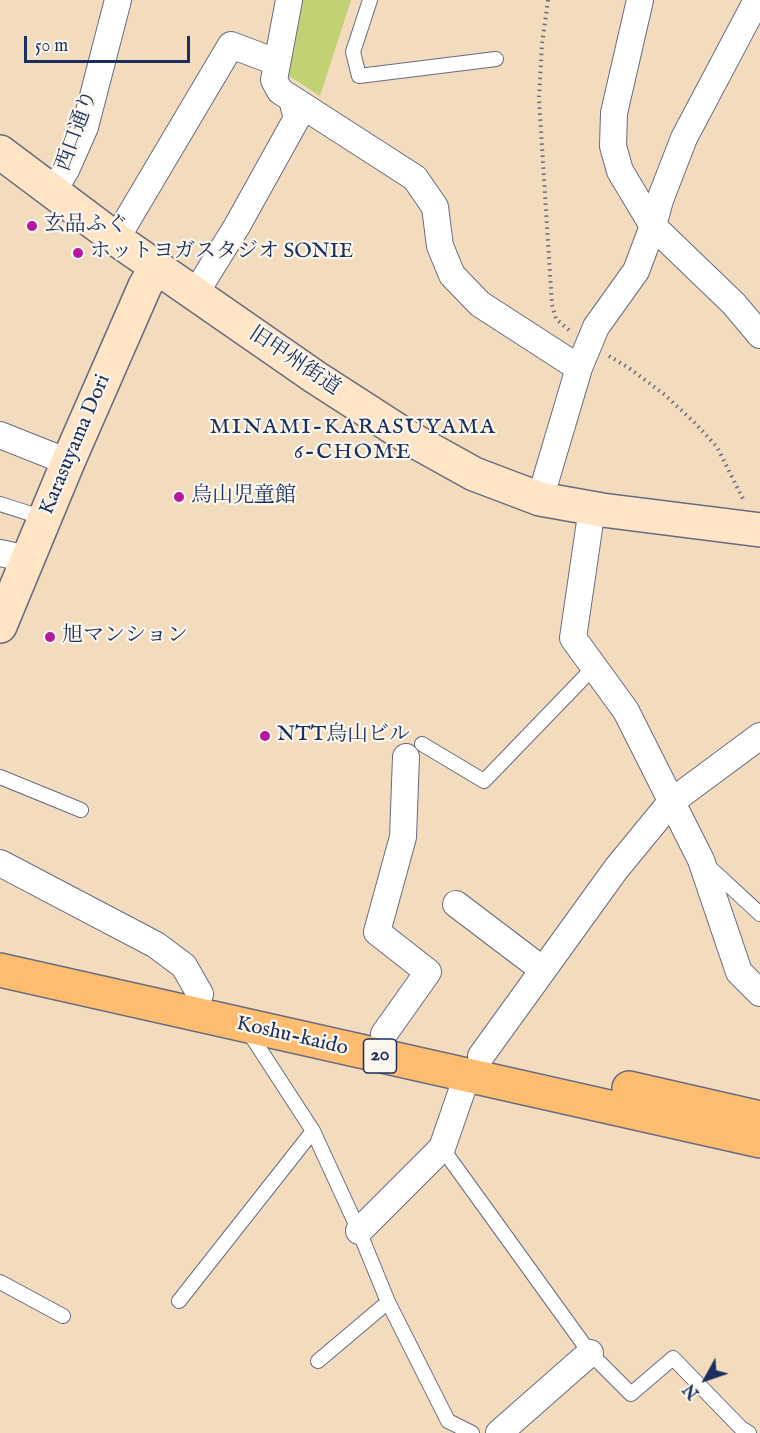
<!DOCTYPE html>
<html>
<head>
<meta charset="utf-8">
<style>
	body { margin:0 }
	#map { position:relative; width:760px; height:1433px; overflow:hidden; background:#f3dbbe; font-family:"IM FELL English",serif }
	canvas { display:block }
	.north { position:absolute; left:676px; top:1349px; width:60px; height:60px; -webkit-text-stroke:4px #fbf7ec; paint-order:stroke; rotate:230deg; font-size:16px; font-weight:700; line-height:24px; text-align:center; color:#1b2f5e }
	.north::after { content:''; display:block; margin:auto; width:21px; height:27px; background:#1b2f5e; clip-path:polygon(50% 0,100% 100%,50% 72%,0 100%) }
	.scale { position:absolute; left:24px; top:36px; width:166px; height:27px; box-sizing:border-box; border:3px solid #1b2f5e; border-top:0; padding-left:8px; font-size:18px; line-height:21px; white-space:nowrap; color:#1b2f5e; -webkit-text-stroke:4px #fbf7ec; paint-order:stroke }
</style>
</head>
<body>
<div id="map">
<canvas width="760" height="1433"></canvas>
<div class="north">N</div>
<div class="scale">50 m</div>
</div>
<script>
const c = document.querySelector('canvas').getContext('2d');
c.lineJoin = 'round';
function paint(path, color) {
  c.fillStyle = color;
  c.fill(path, 'evenodd');
}
function poly(rows) {
  const path = new Path2D();
  for (const r of rows) {
    path.moveTo(r[0], r[1]);
    for (let i = 2; i < r.length; i += 2) path.lineTo(r[i], r[i + 1]);
  }
  return path;
}
function stroke(path, color, width, dash) {
  c.strokeStyle = color;
  c.lineWidth = width;
  c.lineCap = dash ? 'butt' : 'round';
  c.setLineDash(dash || []);
  c.stroke(path);
}
function write(font, color, halo, rows, align = 'center') {
  c.font = font + ' "IM FELL English","Noto Serif JP",serif';
  c.lineWidth = 4.5;
  c.setLineDash([]);
  c.textBaseline = 'middle';
  c.strokeStyle = halo;
  c.fillStyle = color;
  for (const [text, x, y, turn = 0] of rows) {
    c.save();
    c.translate(x, y);
    c.rotate((+turn || 0) * Math.PI / 180);
    c.textAlign = isNaN(turn) ? turn : align;
    if (halo) c.strokeText(text, 0, 0);
    c.fillText(text, 0, 0);
    c.restore();
  }
}
const green = poly([
	[296,0,351,0,320,96,289,76,282,62]
]);
const path = poly([
	[548,0,542,44,539,99,552,305,556,319,570,331],
	[609,356,629,368,665,395,694,422,717,447,744,501]
]);
const lane = poly([
	[370,0,353,52,359,76,496,59],
	[0,504,44,518],
	[422,744,484,781,595,666],
	[0,777,81,810],
	[707,865,760,914],
	[248,1031,313,1131,359,1231,388,1302,448,1421,472,1433],
	[442,1148,590,1353,631,1394,673,1358,741,1428,749,1433],
	[0,1282,63,1316],
	[179,1301,313,1131],
	[318,1361,388,1302]
]);
const street = poly([
	[289,0,274,80,280,91,415,178,435,207,440,246,452,275,480,304,579,368],
	[640,0,614,113,613,146,620,171,653,226,734,304,760,335],
	[53,192,66,170,85,127,118,0],
	[116,239,231,45,276,62],
	[195,294,237,226,297,118,292,100],
	[0,435,68,462],
	[540,499,579,368,596,327,636,271,653,226,660,200,684,138,757,0],
	[592,508,573,638,626,711,701,860,739,972,760,993],
	[0,553,27,559],
	[0,863,156,945,184,966,200,994],
	[456,904,543,970],
	[384,1034,428,972,377,932,403,837,406,757],
	[481,1056,616,869,671,802,760,736],
	[359,1231,442,1148,467,1076],
	[499,1433,590,1353]
]);
const secondary = poly([
	[0,152,116,239,315,377,411,439,474,474,540,499,602,510,760,530],
	[0,626,68,462,145,286,156,267]
]);
const highway = poly([
	[0,970,760,1141],
	[629,1088,760,1118]
]);
const markers = [
	[32,226,6,"#b5179e"],
	[78,253,6,"#b5179e"],
	[179,497,6,"#b5179e"],
	[50,637,6,"#b5179e"],
	[265,736,6,"#b5179e"]
];
const shields = [
	[380,1056,33]
];
const shieldNames = [
	["20",380,1056]
];
const streetNames = [
	["西口通り",78,131,-70],
	["旧甲州街道",294,362,34],
	["Karasuyama Dori",76,445,-67],
	["Koshu-kaido",292,1037,13]
];
const poiNames = [
	["玄品ふぐ",44,226],
	["ホットヨガスタジオ SONIE",90,253],
	["烏山児童館",191,497],
	["旭マンション",62,637],
	["NTT烏山ビル",277,736]
];
const neighbourhoodNames = [
	["MINAMI-KARASUYAMA",353,428],
	["6-CHOME",353,453]
];
paint(green, '#c2d173');
stroke(lane, '#676b80', 16);
stroke(street, '#676b80', 28);
stroke(secondary, '#676b80', 36);
stroke(highway, '#676b80', 36);
stroke(path, '#676b80', 4, [1.5, 4.5]);
stroke(lane, '#fff', 14);
stroke(street, '#fff', 26);
stroke(secondary, '#ffe4c6', 33);
stroke(highway, '#febc70', 33);
for (const [x, y, r, color] of markers) {
  const dot = new Path2D();
  dot.arc(x, y, r, 0, 2 * Math.PI);
  c.fillStyle = color;
  c.fill(dot);
  stroke(dot, '#fbf7ec', 2);
}
for (const [x, y, w] of shields) {
  const box = new Path2D();
  box.roundRect(x - w / 2, y - 17, w, 34, 4.5);
  c.fillStyle = '#fbf7ec';
  c.fill(box);
  stroke(box, '#1b2f5e', 1.5);
}
write('bold 20px', '#1b2f5e', null, shieldNames);
write('21px', '#1b2f5e', '#fbf7ec', streetNames);
write('21px', '#1b2f5e', '#fbf7ec', poiNames, 'left');
c.letterSpacing = '1.5px';
write('22px', '#1b2f5e', '#fbf7ec', neighbourhoodNames);
c.letterSpacing = '0px';
</script>
</body>
</html>
